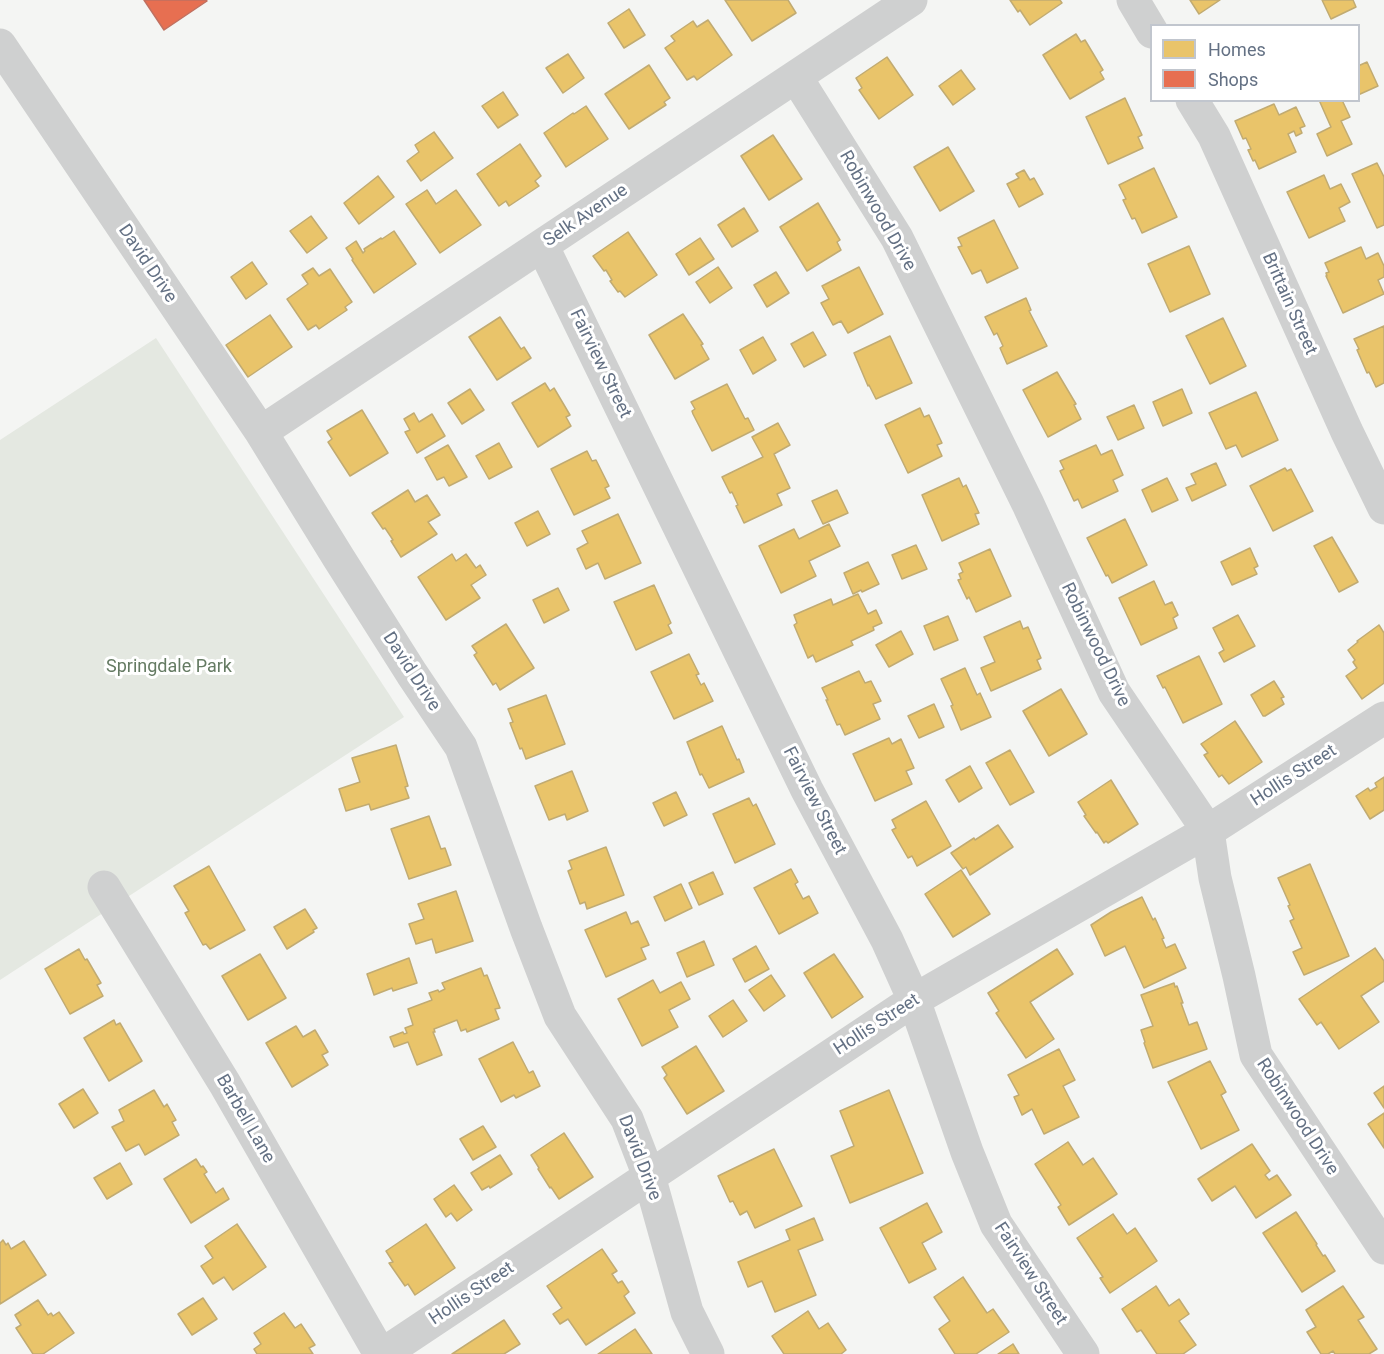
<!DOCTYPE html>
<html>
<head>
<meta charset="utf-8">
<style>
	body { margin:0 }
	#map { position:relative; width:1384px; height:1354px; overflow:hidden; background:#f4f5f3; font-family:Roboto,sans-serif }
	canvas { display:block }
	.legend { position:absolute; left:1150px; top:24px; width:210px; height:78px; box-sizing:border-box; background:#fff; border:2px solid #c1c6ce; margin:0; padding:8px 10px; list-style:none; font-size:18px; color:#647184 }
	.legend li { display:flex; align-items:center; gap:12px; height:30px }
	.legend b { width:30px; border:2px solid #c1c6ce }
</style>
</head>
<body>
<div id="map">
<canvas width="1384" height="1354"></canvas>
<ul class="legend">
<li><b style="height:16px;background:#e9c46a"></b>Homes</li>
<li><b style="height:16px;background:#e76f51"></b>Shops</li>
</ul>
</div>
<script>
const c = document.querySelector('canvas').getContext('2d');
c.lineJoin = 'round';
function paint(path, color) {
  c.fillStyle = color;
  c.fill(path, 'evenodd');
}
function poly(rows) {
  const path = new Path2D();
  for (const r of rows) {
    path.moveTo(r[0], r[1]);
    for (let i = 2; i < r.length; i += 2) path.lineTo(r[i], r[i + 1]);
  }
  return path;
}
function stroke(path, color, width, dash) {
  c.strokeStyle = color;
  c.lineWidth = width;
  c.lineCap = dash ? 'butt' : 'round';
  c.setLineDash(dash || []);
  c.stroke(path);
}
function write(font, color, halo, rows, align = 'center') {
  c.font = font + ' Roboto,sans-serif';
  c.lineWidth = 6;
  c.setLineDash([]);
  c.textBaseline = 'middle';
  c.strokeStyle = halo;
  c.fillStyle = color;
  for (const [text, x, y, turn = 0] of rows) {
    c.save();
    c.translate(x, y);
    c.rotate((+turn || 0) * Math.PI / 180);
    c.textAlign = isNaN(turn) ? turn : align;
    if (halo) c.strokeText(text, 0, 0);
    c.fillText(text, 0, 0);
    c.restore();
  }
}
const green = poly([
	[156,338,404,717,0,980,0,440]
]);
const homes = poly([
	[725,0,788,0,796,13,752,41,725,0],
	[1010,0,1060,0,1062,3,1030,25,1020,10,1018,12,1010,0],
	[1190,0,1220,0,1199,14,1190,0],
	[1322,0,1353,0,1356,7,1331,19,1322,0],
	[629,9,645,35,624,48,608,23,629,9],
	[708,20,732,55,697,80,694,76,687,80,665,48,675,41,671,36,693,21,697,27,708,20],
	[1076,34,1081,42,1085,40,1103,70,1100,72,1104,79,1070,99,1043,55,1076,34],
	[568,54,584,78,563,93,546,68,568,54],
	[887,57,913,95,879,119,859,90,862,88,856,78,887,57],
	[1367,62,1378,86,1358,95,1358,66,1367,62],
	[649,65,670,98,664,102,666,105,629,129,605,94,649,65],
	[961,70,975,89,953,105,939,86,961,70],
	[503,92,518,115,498,128,482,106,503,92],
	[1125,98,1142,135,1138,137,1143,148,1108,164,1086,117,1125,98],
	[1319,100,1342,100,1350,117,1341,121,1352,144,1327,156,1317,134,1331,127,1319,100],
	[1274,104,1279,115,1296,107,1305,126,1300,128,1302,133,1296,136,1294,131,1288,134,1296,152,1259,169,1255,160,1253,161,1248,150,1251,149,1246,138,1243,139,1235,121,1274,104],
	[586,106,608,139,566,167,544,133,573,113,574,114,586,106],
	[434,132,453,158,421,181,407,161,419,152,415,145,434,132],
	[773,135,802,179,769,200,741,156,773,135],
	[520,144,541,176,535,181,539,186,509,206,506,201,499,206,477,174,520,144],
	[948,147,974,191,940,211,914,167,948,147],
	[1377,163,1384,177,1384,225,1377,228,1352,174,1377,163],
	[1154,168,1177,217,1142,233,1135,218,1132,219,1123,200,1126,199,1119,185,1154,168],
	[1024,170,1030,180,1034,178,1043,194,1019,207,1007,184,1019,178,1016,174,1024,170],
	[1324,175,1330,189,1341,184,1350,202,1339,208,1345,221,1309,238,1287,192,1324,175],
	[378,176,394,197,359,224,344,203,378,176],
	[427,190,436,204,456,190,481,225,440,253,406,204,427,190],
	[818,203,840,240,837,242,841,250,807,271,780,227,818,203],
	[744,208,758,231,732,247,718,225,744,208],
	[311,216,327,238,307,253,290,231,311,216],
	[994,220,1018,268,987,283,981,270,972,274,958,247,962,246,958,238,994,220],
	[394,231,416,264,374,293,352,260,353,259,346,248,356,241,363,253,365,251,364,249,381,238,382,239,394,231],
	[628,232,657,275,625,297,620,291,618,292,610,281,612,280,606,270,604,271,593,256,628,232],
	[700,238,714,259,689,275,676,254,700,238],
	[1189,246,1210,294,1170,312,1148,264,1189,246],
	[1361,247,1366,259,1378,253,1384,266,1384,277,1378,280,1384,294,1343,313,1326,276,1327,276,1326,273,1329,272,1325,263,1361,247],
	[252,262,267,284,246,299,231,277,252,262],
	[718,267,732,288,710,303,696,282,718,267],
	[859,267,883,314,848,333,841,321,833,325,821,303,829,299,822,286,859,267],
	[313,268,319,276,330,269,352,302,345,307,347,310,319,329,316,325,308,330,287,299,308,284,302,275,313,268],
	[776,272,789,293,767,307,754,285,776,272],
	[1026,298,1031,310,1029,311,1047,346,1007,364,1000,348,1003,346,997,333,994,335,985,317,1026,298],
	[683,314,703,344,701,345,709,359,675,379,649,335,683,314],
	[270,315,292,347,248,377,226,345,270,315],
	[500,317,521,349,524,347,531,358,497,380,469,337,500,317],
	[1223,318,1246,366,1210,384,1186,336,1223,318],
	[1384,326,1384,383,1376,387,1369,372,1367,373,1357,350,1359,349,1354,339,1384,326],
	[813,332,826,355,804,367,791,344,813,332],
	[890,336,912,383,876,399,869,385,868,386,854,353,890,336],
	[763,337,776,360,753,374,740,350,763,337],
	[1057,372,1076,404,1074,405,1081,419,1048,437,1023,390,1057,372],
	[545,383,550,391,554,388,570,415,566,417,571,426,538,447,512,403,545,383],
	[727,384,745,419,748,418,754,430,712,451,693,414,692,411,695,409,691,402,727,384],
	[470,389,484,410,462,424,448,403,470,389],
	[1182,389,1192,413,1163,426,1153,402,1182,389],
	[1256,392,1278,440,1242,457,1236,445,1226,449,1209,413,1256,392],
	[1134,405,1144,428,1118,440,1107,417,1134,405],
	[920,408,924,417,929,415,942,443,937,445,942,456,908,473,885,425,920,408],
	[362,410,388,453,350,476,328,442,332,439,327,431,362,410],
	[414,413,419,422,432,414,445,436,417,453,405,432,410,430,404,419,414,413],
	[778,423,790,445,774,454,790,488,777,494,782,505,744,523,736,506,738,505,732,492,730,493,722,477,763,457,752,437,778,423],
	[499,443,512,467,489,479,476,456,499,443],
	[448,445,467,477,449,486,444,477,437,480,425,458,448,445],
	[1096,445,1101,455,1112,450,1123,475,1113,480,1118,491,1082,508,1078,499,1074,501,1060,471,1064,469,1060,461,1096,445],
	[587,451,592,461,596,460,609,486,605,488,610,498,574,515,551,469,587,451],
	[1216,463,1226,485,1192,501,1186,488,1196,484,1191,474,1216,463],
	[1285,468,1287,471,1291,469,1313,511,1273,531,1250,486,1285,468],
	[959,478,963,487,966,485,979,513,975,514,979,524,942,541,922,495,959,478],
	[1167,478,1178,500,1152,512,1142,490,1167,478],
	[408,490,415,502,427,495,440,515,428,522,437,534,401,557,391,541,393,540,385,528,383,529,372,513,408,490],
	[837,490,848,513,823,524,812,501,837,490],
	[538,511,550,534,527,546,515,523,538,511],
	[618,514,641,563,605,579,598,563,586,569,577,549,588,543,582,531,618,514],
	[1125,519,1147,565,1112,583,1108,575,1106,576,1087,538,1125,519],
	[829,524,840,546,809,561,816,576,781,593,759,546,794,529,799,539,829,524],
	[1332,537,1358,582,1339,592,1314,546,1332,537],
	[916,545,927,569,902,579,892,555,916,545],
	[1250,548,1258,566,1254,568,1257,574,1232,585,1221,562,1250,548],
	[990,549,1011,596,976,612,969,597,967,599,958,580,961,579,959,574,963,572,959,563,990,549],
	[452,554,456,561,466,554,476,568,480,565,486,575,471,585,480,598,446,620,418,577,452,554],
	[868,562,879,584,862,592,861,590,853,594,844,573,868,562],
	[1154,581,1165,605,1172,602,1178,615,1173,618,1177,628,1141,645,1119,598,1154,581],
	[654,585,671,623,668,625,672,633,636,650,614,602,654,585],
	[558,588,569,610,544,623,533,600,558,588],
	[858,594,868,614,876,610,882,623,873,627,874,630,851,641,853,645,816,662,813,655,808,658,794,625,797,623,794,615,831,599,833,605,858,594],
	[1238,615,1255,646,1224,662,1219,653,1224,650,1213,628,1238,615],
	[948,616,958,640,934,650,924,626,948,616],
	[1020,621,1023,629,1028,627,1041,658,1037,660,1041,669,991,691,981,668,995,662,984,637,1020,621],
	[506,624,534,668,500,690,496,683,493,685,474,655,477,653,472,646,506,624],
	[1379,625,1384,633,1384,683,1362,699,1346,676,1357,668,1353,662,1355,660,1348,650,1358,642,1357,641,1379,625],
	[901,631,913,654,889,667,876,645,901,631],
	[689,654,699,674,696,675,701,685,704,683,713,701,674,719,651,672,689,654],
	[1199,656,1222,704,1183,723,1165,687,1163,688,1157,676,1199,656],
	[965,668,977,695,980,693,991,717,961,730,951,706,953,705,941,679,965,668],
	[859,671,865,683,871,681,881,701,873,704,880,719,845,735,840,724,837,725,826,700,828,700,822,688,859,671],
	[1274,681,1284,697,1281,698,1284,704,1265,716,1263,716,1251,695,1274,681],
	[1061,689,1087,734,1049,756,1023,711,1061,689],
	[546,695,565,744,526,759,522,748,520,749,510,723,513,722,508,709,546,695],
	[934,704,944,727,919,738,908,716,934,704],
	[1235,721,1262,762,1229,784,1222,775,1219,777,1204,755,1208,753,1201,744,1235,721],
	[722,726,737,760,739,759,744,772,709,788,702,774,700,775,687,742,722,726],
	[889,738,892,744,901,739,914,768,906,771,912,784,875,801,853,754,889,738],
	[396,745,408,786,405,787,409,798,371,810,369,804,346,811,339,789,360,782,352,758,396,745],
	[1010,750,1034,792,1010,805,986,763,1010,750],
	[970,766,982,788,959,802,946,780,970,766],
	[572,771,588,811,567,820,565,814,549,820,535,786,572,771],
	[1384,777,1384,810,1370,819,1356,796,1368,788,1370,791,1377,787,1375,783,1384,777],
	[1111,780,1138,824,1108,843,1106,841,1104,843,1097,832,1096,833,1084,816,1086,815,1078,802,1111,780],
	[676,792,687,815,664,826,653,803,676,792],
	[749,798,753,806,756,804,775,844,735,863,713,814,749,798],
	[926,801,951,846,917,866,912,856,908,858,892,830,896,828,892,820,926,801],
	[429,816,441,849,445,848,451,865,409,879,391,829,429,816],
	[998,825,1013,847,970,875,966,867,963,869,951,853,974,838,975,840,998,825],
	[606,847,624,895,587,909,585,902,580,904,568,871,572,869,569,861,606,847],
	[1310,864,1349,956,1304,975,1293,952,1302,948,1290,921,1294,919,1288,906,1290,905,1278,878,1310,864],
	[209,866,245,930,210,949,206,944,203,945,185,913,189,911,174,886,209,866],
	[791,869,798,882,795,884,803,899,809,896,818,913,779,934,754,888,791,869],
	[961,870,990,914,953,937,925,894,961,870],
	[713,872,723,894,699,905,689,883,713,872],
	[681,884,692,908,665,921,654,897,681,884],
	[456,891,473,941,436,953,432,939,416,944,409,924,424,919,418,904,456,891],
	[1142,897,1153,920,1155,918,1164,938,1162,939,1166,948,1175,944,1186,968,1144,988,1125,946,1105,956,1091,925,1111,912,1142,897],
	[305,909,317,928,313,930,314,932,287,949,274,927,305,909],
	[626,912,631,924,638,921,649,945,641,948,646,959,606,977,585,930,626,912],
	[704,941,714,965,687,977,677,953,704,941],
	[756,946,769,969,745,982,733,959,756,946],
	[1375,948,1384,961,1384,981,1361,996,1379,1022,1339,1049,1321,1022,1317,1025,1299,999,1375,948],
	[79,949,85,960,87,959,101,983,97,985,103,996,70,1014,45,969,79,949],
	[1057,949,1073,974,1030,1002,1054,1039,1026,1058,996,1013,999,1011,988,993,1057,949],
	[260,954,286,998,248,1020,222,976,260,954],
	[834,954,863,997,832,1018,804,973,834,954],
	[409,958,417,983,393,991,392,988,374,995,367,974,409,958],
	[481,968,484,976,487,975,500,1008,495,1009,499,1019,467,1032,466,1029,461,1031,457,1020,434,1029,435,1032,433,1032,442,1055,417,1065,408,1042,394,1047,390,1037,403,1032,404,1034,407,1033,405,1028,413,1025,408,1009,432,1000,429,993,438,990,439,992,445,989,442,983,481,968],
	[771,975,785,996,764,1011,749,990,771,975],
	[653,980,660,993,681,982,690,999,669,1010,678,1027,642,1046,618,999,653,980],
	[1174,983,1175,987,1177,986,1183,1003,1181,1003,1189,1025,1197,1022,1207,1049,1153,1068,1144,1043,1145,1042,1141,1030,1153,1026,1141,995,1174,983],
	[733,1000,747,1021,723,1037,709,1016,733,1000],
	[114,1020,116,1025,120,1023,142,1061,109,1081,84,1038,114,1020],
	[296,1026,303,1037,315,1030,328,1052,322,1055,328,1065,292,1087,266,1043,296,1026],
	[513,1042,529,1073,533,1071,540,1086,516,1098,514,1095,501,1102,479,1059,513,1042],
	[696,1046,724,1091,687,1114,664,1078,667,1075,662,1067,696,1046],
	[1059,1049,1075,1080,1063,1086,1079,1117,1044,1134,1032,1109,1022,1115,1014,1097,1019,1095,1008,1075,1059,1049],
	[1210,1061,1226,1092,1221,1095,1239,1130,1201,1149,1168,1082,1210,1061],
	[1384,1086,1384,1108,1374,1093,1384,1086],
	[83,1089,98,1113,74,1128,59,1104,83,1089],
	[154,1090,164,1107,167,1104,176,1120,172,1122,179,1135,145,1155,139,1144,126,1151,112,1127,124,1121,119,1110,154,1090],
	[889,1090,923,1173,850,1203,831,1156,854,1146,840,1111,889,1090],
	[1384,1113,1384,1148,1368,1124,1384,1113],
	[483,1126,496,1147,473,1160,460,1139,483,1126],
	[564,1133,593,1177,559,1199,551,1187,550,1188,538,1169,539,1168,531,1155,564,1133],
	[1068,1142,1083,1165,1093,1158,1117,1194,1069,1225,1058,1207,1061,1205,1035,1164,1068,1142],
	[1252,1144,1270,1171,1265,1175,1269,1180,1277,1175,1291,1195,1256,1218,1235,1186,1212,1201,1198,1179,1252,1144],
	[774,1149,802,1206,755,1228,747,1211,740,1215,733,1201,730,1202,718,1176,774,1149],
	[500,1155,512,1174,490,1188,489,1186,482,1190,471,1173,500,1155],
	[196,1159,201,1167,203,1166,207,1172,204,1174,216,1193,223,1188,229,1199,191,1223,164,1179,196,1159],
	[120,1163,132,1184,107,1199,94,1178,120,1163],
	[454,1185,472,1210,457,1221,451,1213,446,1217,434,1199,454,1185],
	[927,1203,942,1232,922,1243,936,1269,909,1283,880,1228,927,1203],
	[1296,1212,1317,1244,1316,1245,1323,1256,1325,1255,1335,1271,1302,1292,1263,1233,1296,1212],
	[1113,1214,1127,1234,1135,1228,1157,1261,1110,1293,1100,1278,1103,1277,1077,1238,1113,1214],
	[814,1218,823,1240,798,1250,816,1295,775,1312,762,1281,748,1287,738,1262,790,1240,786,1230,814,1218],
	[237,1224,266,1267,233,1290,224,1277,213,1284,201,1266,213,1258,205,1246,237,1224],
	[426,1224,455,1268,415,1295,408,1284,405,1286,389,1263,393,1262,386,1251,426,1224],
	[3,1240,6,1245,8,1243,11,1249,24,1241,46,1275,0,1304,0,1243,3,1240],
	[602,1249,617,1271,612,1274,618,1283,622,1281,629,1292,624,1296,635,1313,586,1345,568,1319,560,1324,553,1314,562,1308,547,1286,602,1249],
	[963,1277,987,1313,993,1309,1009,1332,976,1354,955,1354,939,1329,950,1321,934,1297,963,1277],
	[1156,1286,1169,1306,1179,1299,1189,1314,1179,1321,1196,1345,1183,1354,1157,1354,1141,1330,1137,1332,1122,1309,1156,1286],
	[1343,1286,1364,1317,1358,1320,1377,1349,1369,1354,1335,1354,1333,1351,1328,1354,1321,1354,1307,1332,1316,1327,1306,1310,1343,1286],
	[203,1298,217,1319,192,1335,178,1314,203,1298],
	[38,1300,48,1315,51,1313,53,1316,59,1312,74,1333,43,1354,33,1354,16,1328,21,1325,15,1315,38,1300],
	[808,1311,819,1329,828,1323,846,1350,841,1354,784,1354,772,1336,808,1311],
	[284,1313,295,1328,301,1324,315,1345,309,1348,313,1354,257,1354,254,1349,261,1344,254,1333,284,1313],
	[504,1320,520,1344,504,1354,452,1354,504,1320],
	[635,1329,652,1354,598,1354,635,1329],
	[1013,1344,1019,1354,998,1354,1013,1344]
]);
const shops = poly([
	[144,0,206,0,207,1,164,30,144,0]
]);
const minor = poly([
	[1133,0,1152,32],
	[0,45,261,432,338,557,412,674,461,747,526,928,560,1016,627,1119,649,1176,687,1312,708,1354],
	[796,77,897,238,1028,504,1114,692,1208,831,1215,878,1239,976,1256,1055,1384,1248],
	[1192,100,1214,136,1347,432,1384,508],
	[542,245,807,790,887,940,914,1000,967,1152,996,1224,1083,1354],
	[261,432,911,0],
	[104,887,225,1084,380,1354],
	[383,1354,914,1000,1208,831,1384,718]
]);
const streetNames = [
	["Robinwood Drive",877,211,60],
	["Selk Avenue",586,216,-34],
	["David Drive",147,264,56],
	["Brittain Street",1289,304,66],
	["Fairview Street",600,364,64],
	["Robinwood Drive",1095,645,64],
	["David Drive",411,672,57],
	["Hollis Street",1294,776,-33],
	["Fairview Street",814,801,63],
	["Hollis Street",877,1025,-33],
	["Robinwood Drive",1297,1117,57],
	["Barbell Lane",245,1119,60],
	["David Drive",639,1158,69],
	["Fairview Street",1030,1274,57],
	["Hollis Street",472,1294,-34]
];
const parkNames = [
	["Springdale Park",169,667]
];
paint(green, '#e4e8e1');
paint(homes, '#e9c46a');
stroke(homes, '#c1ab72', 1.5);
paint(shops, '#e76f51');
stroke(shops, '#c07060', 1.5);
stroke(minor, '#cfd0d0', 33);
write('18px', '#647184', '#fff', streetNames);
write('18px', '#657b63', '#fff', parkNames);
</script>
</body>
</html>
